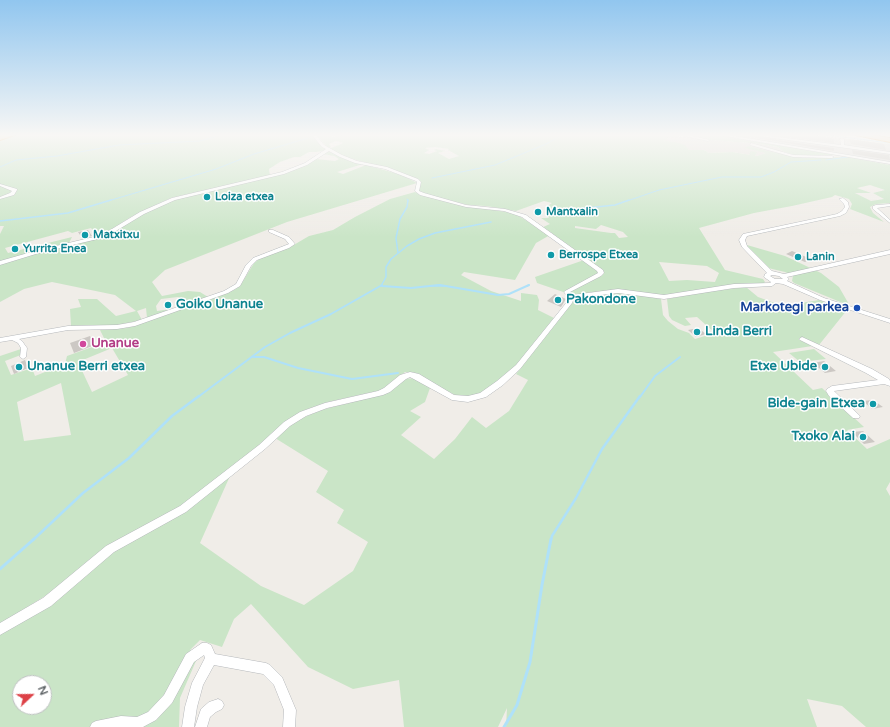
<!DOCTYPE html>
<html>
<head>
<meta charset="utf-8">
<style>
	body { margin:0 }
	#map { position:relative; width:890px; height:727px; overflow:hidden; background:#f0ede8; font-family:"Varela Round",sans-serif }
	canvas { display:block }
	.north { position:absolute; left:12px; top:675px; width:40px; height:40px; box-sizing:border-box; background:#fff; border:1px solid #bfc1c2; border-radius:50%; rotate:68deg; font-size:11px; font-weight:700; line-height:16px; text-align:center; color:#5f6467 }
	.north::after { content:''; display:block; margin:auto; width:14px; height:18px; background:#dd4147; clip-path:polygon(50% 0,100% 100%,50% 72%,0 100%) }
</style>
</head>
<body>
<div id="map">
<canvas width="890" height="727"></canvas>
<div class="north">N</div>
</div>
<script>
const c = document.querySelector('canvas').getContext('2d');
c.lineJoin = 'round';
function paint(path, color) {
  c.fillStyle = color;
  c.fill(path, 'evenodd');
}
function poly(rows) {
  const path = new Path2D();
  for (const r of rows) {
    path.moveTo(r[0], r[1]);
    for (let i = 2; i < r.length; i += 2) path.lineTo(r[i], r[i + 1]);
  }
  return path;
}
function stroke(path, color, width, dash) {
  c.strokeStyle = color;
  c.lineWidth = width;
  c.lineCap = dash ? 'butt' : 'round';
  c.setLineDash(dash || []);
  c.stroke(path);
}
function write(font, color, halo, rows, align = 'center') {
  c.font = font + ' "Varela Round",sans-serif';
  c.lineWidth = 3;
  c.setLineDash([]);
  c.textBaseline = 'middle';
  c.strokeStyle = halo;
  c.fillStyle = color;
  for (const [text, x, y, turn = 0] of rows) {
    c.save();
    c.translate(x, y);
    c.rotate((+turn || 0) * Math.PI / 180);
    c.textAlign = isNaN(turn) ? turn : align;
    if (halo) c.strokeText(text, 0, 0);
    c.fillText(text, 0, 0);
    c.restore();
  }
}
const industrial = poly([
	[716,135,814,135,890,144,890,165]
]);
const education = poly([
	[671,135,700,139,761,144,778,147,784,152,767,153,757,156,732,152,709,153,704,150,689,150,664,141]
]);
const green = poly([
	[17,135,313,135,326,149,326,150,317,152,309,152,300,157,294,157,280,162,269,169,270,176,171,198,131,217,101,236,95,233,91,228,72,233,68,231,5,248,8,253,72,237,69,243,0,262,0,234,4,226,0,226,0,139],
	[316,135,327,135,328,137,344,135,671,135,664,141,676,142,685,145,689,150,704,150,709,153,732,152,751,155,749,154,751,151,757,152,755,156,757,156,766,153,745,148,748,146,768,151,806,158,848,157,890,165,890,203,876,204,870,207,873,213,884,222,850,209,852,204,849,199,835,195,832,197,792,206,754,213,699,228,725,270,763,279,765,282,763,284,730,286,657,296,619,289,572,295,537,283,535,277,587,259,543,227,550,224,541,218,549,218,546,214,555,212,546,207,552,203,544,201,516,211,486,206,468,205,424,194,418,191,417,180,385,168,342,156,329,149,343,143,336,141,329,144,331,147,328,148],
	[425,148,435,147,449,149,448,150,459,156,449,159,438,153,445,151,436,149,434,150,437,151,429,154,424,153,429,150],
	[870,185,885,190,873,193,884,199,871,201,855,193,871,193,857,188],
	[601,225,623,232,628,237,619,238,615,233,611,233,575,228,575,226,596,229],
	[659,262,707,266,719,273,715,282,687,280,669,281],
	[677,135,716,135,836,155,794,155,784,152,778,147,761,144,700,139],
	[329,151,340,157,363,164,337,172,343,174,366,165,402,175,417,183,287,222,165,270,152,282,162,296,188,291,200,292,208,297,189,304,178,297,161,299,156,306,157,311,172,309,172,310,147,318,146,308,137,311,142,320,118,325,71,326,70,309,81,307,78,299,97,299,116,316,136,311,115,295,52,282,24,289,0,302,0,264,16,259,104,237,145,212,175,199,268,177,307,165,316,159,335,161,339,159,334,156,323,154],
	[415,192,421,195,465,206,514,213,550,235,536,243,515,280,464,272,461,275,491,291,521,301,521,293,537,295,539,300,538,310,554,318,517,366,483,394,470,397,457,396,433,384,413,372,405,372,382,390,328,402,305,410,291,418,259,446,177,509,58,588,0,624,0,356,24,348,26,353,5,361,11,375,32,368,35,376,65,364,67,356,106,342,100,330,127,328,234,290,240,286,254,263,262,257,292,246,309,236,333,230,355,217,390,199],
	[112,348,128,375,92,392,78,362],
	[61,383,71,435,24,441,17,402],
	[747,245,785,256,821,273,839,287,850,306,794,283,792,281,793,276,785,272,768,268,753,254],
	[746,287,758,297,783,306,819,300,847,310,819,345,773,352,813,390,822,388,864,427,847,430,867,449,890,439,890,482,886,489,890,496,890,727,866,727,842,706,807,699,817,727,506,727,507,708,498,727,404,727,399,680,353,689,308,667,251,604,234,619,222,647,200,640,190,650,199,654,180,698,179,727,0,727,0,633,125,544,230,476,200,543,261,586,304,605,353,571,368,542,337,523,344,510,316,492,328,471,275,438,293,422,321,410,380,395,404,379,415,378,430,388,425,402,410,411,421,417,401,435,434,459,455,439,472,417,486,428,509,411,528,380,516,374,575,299,619,292,661,299,663,315,668,321,678,329,689,333,695,339,715,333,697,317,685,318,691,325,685,326,672,320,669,316,667,299,704,292],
	[20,683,44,683,44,707,20,707],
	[814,349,826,359,800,362,789,353]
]);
const streamFar4 = poly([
	[826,135,890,143],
	[376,137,384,135],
	[826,160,848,157],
	[0,167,16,160,57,156,119,145,200,141,221,135],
	[432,178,495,165,546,144,562,135],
	[407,199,408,201],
	[108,201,216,169,254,154,308,138],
	[627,201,659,190,722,177,761,177,774,172,791,162,821,160]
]);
const streamFar3 = poly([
	[568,210,615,205,629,200],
	[0,221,68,213,111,200],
	[398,253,396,238,400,219,407,207,408,200],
	[381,286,386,277,386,267,391,259,407,246,419,239,435,233,491,222],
	[430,286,446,286],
	[527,286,529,285]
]);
const streamFar2 = poly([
	[440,285,498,295,509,294,529,285],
	[382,286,411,288,439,285],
	[253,357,264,357,298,368,352,379,398,373],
	[198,397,265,347,290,333,331,314,382,285],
	[640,397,655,376,680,357]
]);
const streamFar1 = poly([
	[33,540,83,493,129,458,172,416,199,396],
	[551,540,552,536,576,498,602,449,640,396]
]);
const stream = poly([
	[0,569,34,539],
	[504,727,517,705,530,662,542,585,551,539]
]);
const building = poly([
	[777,135,806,135,834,139,834,143],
	[757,137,834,148,834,151,757,138],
	[849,139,884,144,886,150,851,144],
	[852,150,889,155,890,160,853,154],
	[88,230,92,236,82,238,78,232],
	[792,251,811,259,805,262,786,254],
	[555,294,566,299,561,307,547,301],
	[698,328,706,334,696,337,688,330],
	[90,336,95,345,74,353,70,343],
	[25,360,28,368,14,374,11,366],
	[824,361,836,371,825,373,813,363],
	[873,400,883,407,872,409,863,401],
	[863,431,875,442,864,444,852,432]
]);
const minor = poly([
	[312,135,316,135,324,145,342,155,357,161,387,167,418,179,421,182,419,191,424,193,466,205,505,209,526,215,603,270,604,273,601,276,570,292,573,295,618,289,664,295,734,284,770,283,771,282,764,277,765,274,767,273,742,247,739,240,743,234,837,214,842,211,845,207,844,204,839,199,843,198,848,202,849,207,846,213,840,216,747,236,745,240,747,246,772,271,784,274,890,250,890,254,787,277,789,279,787,281,824,298,890,319,890,323,820,300,783,284,776,283,772,286,734,288,664,299,618,293,574,298,572,303,520,369,503,385,486,397,468,402,452,400,410,377,406,379,390,392,383,395,327,408,306,416,290,426,265,449,186,512,114,552,51,606,0,635,0,623,43,598,106,546,180,506,259,445,284,422,300,412,325,403,378,391,384,388,400,375,410,372,419,374,454,395,468,396,480,393,497,381,516,365,567,302,568,297,564,292,565,291,598,273,597,271,522,217,504,211,466,207,420,195,415,191,417,182,416,181,385,169,355,163,340,157,329,151,307,165,284,174,175,200,144,214,106,237,39,253,0,265,0,261,35,251,102,235,140,212,172,198,282,172,305,163,326,149,322,147,312,135],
	[772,275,779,276,783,279,775,279,770,276,772,275],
	[679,135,688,135,710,140,708,141,679,135],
	[718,135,735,136,890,162,890,164,718,135],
	[751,135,763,135,841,145,840,139,842,138,844,139,844,145,890,152,890,154,751,135],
	[751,143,793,155,832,156,834,157,832,158,793,157,750,145,751,143],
	[0,184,17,189,17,190,14,195,0,199,0,197,10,193,12,191,0,186,0,184],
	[890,204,890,206,877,208,890,220,890,223,873,209,873,206,876,205,890,204],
	[269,230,273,230,289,237,295,244,289,248,257,260,251,266,240,286,228,293,135,326,117,329,68,330,19,339,22,341,27,348,26,357,23,359,20,357,21,348,18,343,12,340,0,342,0,338,68,326,117,325,134,322,224,291,236,284,246,265,253,258,289,244,285,239,269,232,269,230],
	[802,337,872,369,889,379,890,381,890,386,884,384,834,391,860,416,859,418,853,418,829,396,826,391,827,389,832,386,878,380,866,373,800,340,799,339,802,337],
	[202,643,207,643,211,645,215,654,266,663,270,665,282,677,296,710,295,727,283,727,284,710,274,685,263,674,214,665,203,685,197,707,194,727,182,727,185,707,192,683,205,658,204,655,194,662,172,703,156,720,143,727,90,727,92,723,96,721,121,716,137,717,148,712,164,695,186,654,202,643],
	[218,699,222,701,224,705,222,709,216,712,210,717,207,727,195,727,201,709,209,702,218,699]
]);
const motorway = poly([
	[4,135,14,135,0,140,0,136,4,135],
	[856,135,871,135,890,138,890,142,856,135]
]);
const markers = [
	[207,197,4,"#0f9aa8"],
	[538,212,4,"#0f9aa8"],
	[85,235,4,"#0f9aa8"],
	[15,249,4,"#0f9aa8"],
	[551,255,4,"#0f9aa8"],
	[798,257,4,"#0f9aa8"],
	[558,300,4,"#0f9aa8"],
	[168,305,4,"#0f9aa8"],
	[857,308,4,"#1a4fb4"],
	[697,332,4,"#0f9aa8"],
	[83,344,4,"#d1479c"],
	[19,367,4,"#0f9aa8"],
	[825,367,4,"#0f9aa8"],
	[873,404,4,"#0f9aa8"],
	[863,437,4,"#0f9aa8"]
];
const farCulturenames = [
	["Loiza etxea",215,197],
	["Mantxalin",546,212],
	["Matxitxu",93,235],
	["Yurrita Enea",23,249],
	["Berrospe Etxea",559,255],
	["Lanin",806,257]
];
const cultureNames = [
	["Pakondone",566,300],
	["Goiko Unanue",176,305],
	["Linda Berri",705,332],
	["Unanue Berri etxea",27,367],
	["Etxe Ubide",817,367,"right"],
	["Bide-gain Etxea",865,404,"right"],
	["Txoko Alai",855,437,"right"]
];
const transitNames = [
	["Markotegi parkea",849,308]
];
const hotelNames = [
	["Unanue",91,344]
];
paint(industrial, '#dfddda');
paint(education, '#e0ddd6');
paint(green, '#cae5c7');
stroke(streamFar4, '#afe1f9', 1);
stroke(streamFar3, '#afe1f9', 1.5);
stroke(streamFar2, '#afe1f9', 2);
stroke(streamFar1, '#afe1f9', 2.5);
stroke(stream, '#afe1f9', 3);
paint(building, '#ccc8c4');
stroke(minor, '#b5b8bb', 1);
stroke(motorway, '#e68b12', 2);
paint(minor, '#fff');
paint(motorway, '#f5d39a');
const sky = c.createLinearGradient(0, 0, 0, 237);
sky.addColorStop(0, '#91c6ef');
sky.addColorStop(0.57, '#f8f7f5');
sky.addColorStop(1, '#f8f7f500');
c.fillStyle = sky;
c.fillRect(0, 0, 890, 237);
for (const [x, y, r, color] of markers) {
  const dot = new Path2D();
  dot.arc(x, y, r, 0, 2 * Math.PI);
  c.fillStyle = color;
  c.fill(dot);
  stroke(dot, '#fff', 1.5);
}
write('bold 11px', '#0d838f', '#fff', farCulturenames, 'left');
write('bold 13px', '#0d838f', '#fff', cultureNames, 'left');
write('bold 13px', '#164399', '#fff', transitNames, 'right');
write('bold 13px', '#b23c85', '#fff', hotelNames, 'left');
</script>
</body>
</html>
